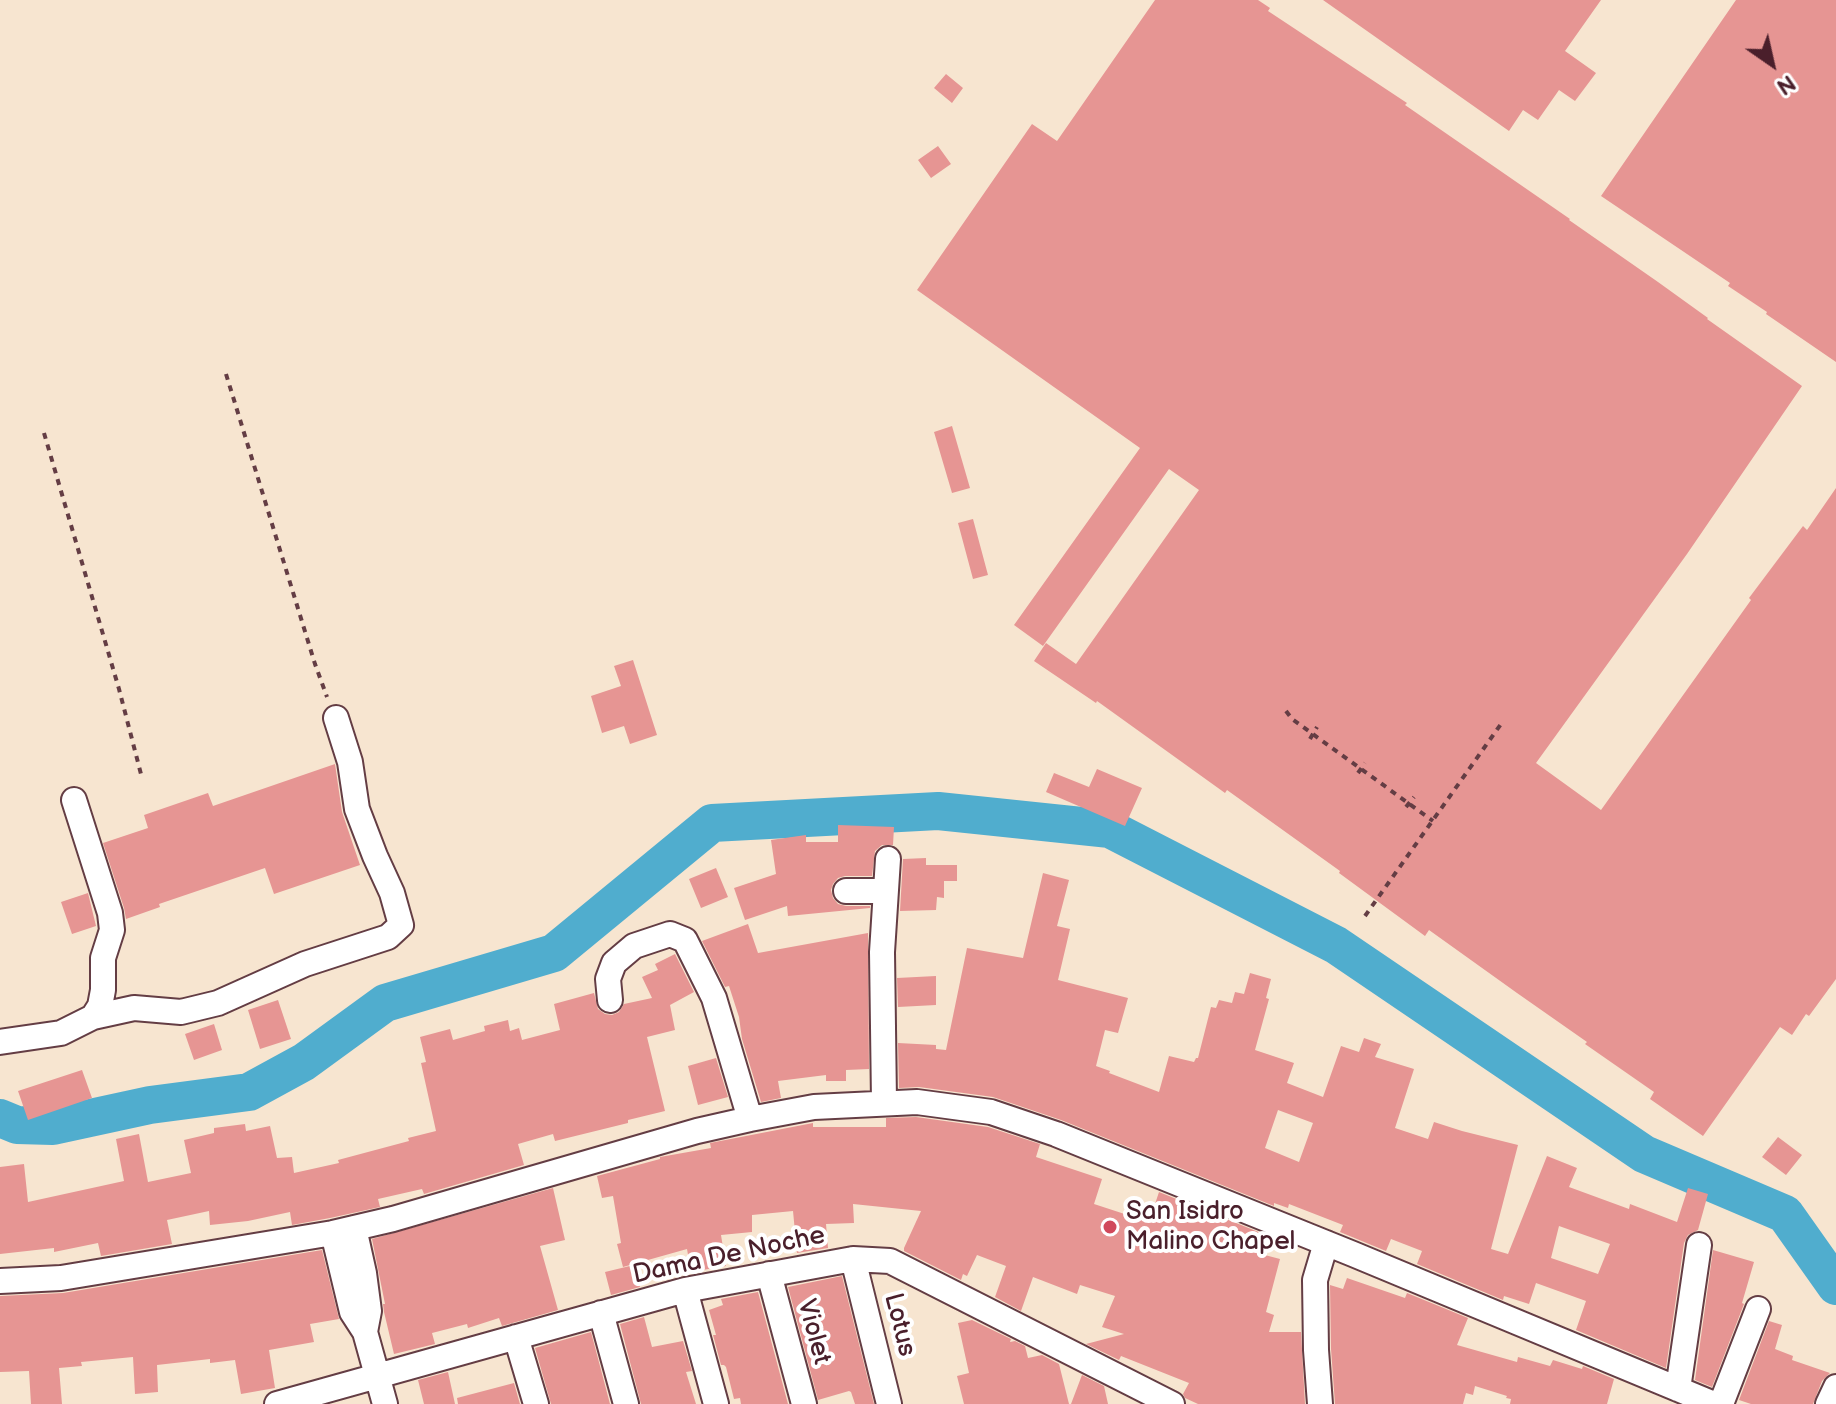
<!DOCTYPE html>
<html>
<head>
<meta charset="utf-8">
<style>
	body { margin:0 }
	#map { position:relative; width:1836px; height:1404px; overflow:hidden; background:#f7e5d0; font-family:"Balsamiq Sans",sans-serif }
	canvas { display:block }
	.north { position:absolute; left:1732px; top:24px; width:80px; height:80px; -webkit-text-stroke:6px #fff; paint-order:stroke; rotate:146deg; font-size:22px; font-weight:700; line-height:32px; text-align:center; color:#4a1f2b }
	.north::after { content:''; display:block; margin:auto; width:28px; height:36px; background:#4a1f2b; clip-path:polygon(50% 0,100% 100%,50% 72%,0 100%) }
</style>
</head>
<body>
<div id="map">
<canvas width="1836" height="1404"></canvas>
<div class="north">N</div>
</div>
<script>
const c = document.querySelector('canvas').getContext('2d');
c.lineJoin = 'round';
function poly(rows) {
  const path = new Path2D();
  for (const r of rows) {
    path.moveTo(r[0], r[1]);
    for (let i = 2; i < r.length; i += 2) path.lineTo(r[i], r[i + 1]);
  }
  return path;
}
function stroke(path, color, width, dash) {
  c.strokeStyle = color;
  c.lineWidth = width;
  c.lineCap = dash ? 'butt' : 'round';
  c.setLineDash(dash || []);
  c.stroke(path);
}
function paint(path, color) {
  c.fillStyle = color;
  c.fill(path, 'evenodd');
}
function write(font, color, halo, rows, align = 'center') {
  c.font = font + ' "Balsamiq Sans",sans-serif';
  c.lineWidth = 8;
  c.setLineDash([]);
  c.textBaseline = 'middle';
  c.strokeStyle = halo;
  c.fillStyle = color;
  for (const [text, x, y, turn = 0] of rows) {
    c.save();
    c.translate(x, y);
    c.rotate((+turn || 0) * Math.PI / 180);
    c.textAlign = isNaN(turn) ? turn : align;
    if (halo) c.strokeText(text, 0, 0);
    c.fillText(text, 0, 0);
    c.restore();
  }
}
const river = poly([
	[0,1118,17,1125,53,1126,150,1105,249,1092,304,1062,385,1003,554,953,712,823,938,811,1110,829,1336,945,1644,1154,1785,1214,1836,1286]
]);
const building = poly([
	[1155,0,1258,0,1270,8,1268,11,1407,103,1405,105,1570,219,1569,220,1658,282,1708,318,1707,319,1802,386,1687,554,1536,763,1601,810,1751,600,1749,598,1803,526,1807,530,1836,488,1836,979,1809,1016,1806,1014,1792,1035,1780,1027,1703,1136,1650,1099,1654,1092,1585,1044,1587,1042,1517,993,1429,930,1425,936,1339,873,1340,871,1227,790,1225,793,1097,701,1096,703,1034,661,1046,643,1076,664,1199,490,1169,469,1043,646,1014,625,1140,448,917,290,1032,124,1057,141],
	[1323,0,1601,0,1565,51,1596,73,1575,101,1559,90,1538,120,1523,110,1509,131],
	[1736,0,1836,0,1836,362,1766,314,1767,312,1728,286,1730,283,1601,196],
	[946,74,963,88,952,103,934,88],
	[938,146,951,164,931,178,918,160],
	[952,426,970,488,952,493,934,432],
	[973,519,988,575,973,579,958,523],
	[633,660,657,735,630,744,624,726,602,733,591,696,621,686,614,666],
	[335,764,342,812,360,865,274,894,265,868,159,904,160,907,126,919,124,908,103,843,148,828,144,815,208,793,213,806],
	[1097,769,1142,788,1125,826,1046,792,1054,773,1089,787],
	[838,825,894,827,893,845,882,845,875,851,872,876,845,876,838,878,833,884,831,890,833,898,838,904,846,906,870,906,870,908,788,916,787,906,745,920,734,888,776,874,771,840,806,835,806,842,838,842],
	[926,858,926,865,957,865,957,881,944,881,944,898,937,897,936,910,900,911,903,859],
	[716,868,728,897,701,908,689,879],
	[1043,873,1069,880,1057,926,1070,929,1058,980,1128,998,1118,1033,1105,1030,1096,1066,1110,1071,1109,1073,1159,1092,1169,1056,1194,1062,1196,1058,1198,1058,1211,1007,1216,1008,1219,1000,1232,1003,1235,992,1244,994,1250,973,1271,979,1266,998,1269,999,1255,1050,1294,1063,1287,1083,1323,1097,1341,1046,1359,1052,1364,1038,1381,1044,1375,1057,1414,1069,1395,1128,1428,1139,1434,1122,1462,1131,1518,1145,1491,1249,1508,1254,1547,1156,1577,1168,1569,1187,1629,1209,1630,1204,1677,1222,1688,1188,1708,1194,1698,1230,1688,1235,1684,1243,1666,1368,1576,1330,1586,1301,1536,1283,1529,1304,1504,1296,1503,1300,1417,1264,1422,1251,1391,1239,1386,1251,1340,1232,1343,1225,1289,1204,1288,1208,1274,1203,1274,1206,1061,1120,993,1097,919,1087,899,1088,898,1043,936,1045,936,1049,946,1050,967,948,1023,958],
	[1278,1110,1313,1123,1299,1162,1265,1148],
	[1559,1226,1610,1244,1598,1274,1551,1258],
	[88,893,96,926,72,934,61,902],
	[748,924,758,953,868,933,869,1069,846,1070,846,1081,826,1081,826,1075,778,1081,781,1098,761,1102,742,1039,739,1017,729,986,725,987,702,941],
	[675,954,694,992,670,1005,675,1030,647,1037,665,1111,628,1120,628,1123,555,1141,553,1134,518,1144,524,1165,424,1194,422,1189,378,1199,380,1207,330,1218,292,1225,290,1212,248,1221,210,1225,209,1211,167,1220,172,1244,101,1256,98,1243,54,1252,54,1248,0,1254,0,1167,24,1164,28,1202,124,1181,116,1139,139,1134,148,1182,191,1173,184,1140,214,1133,214,1128,245,1124,246,1131,270,1126,277,1158,292,1157,294,1173,339,1163,338,1160,409,1141,408,1138,436,1131,421,1063,426,1062,420,1037,450,1029,453,1040,485,1031,484,1026,508,1020,510,1031,519,1028,522,1040,560,1030,554,1004,594,993,598,1009,605,1014,612,1015,619,1012,624,1004,652,998,642,977,658,970,655,964],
	[936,976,936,1005,898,1007,897,978],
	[278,1000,291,1039,260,1049,248,1010],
	[214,1024,222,1050,194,1060,185,1034],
	[716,1058,728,1097,698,1105,688,1066],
	[82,1070,92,1098,28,1120,18,1091],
	[916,1117,988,1127,1040,1144,1036,1157,1102,1179,1094,1204,1149,1222,1159,1192,1266,1235,1261,1254,1280,1259,1266,1312,1274,1315,1269,1332,1301,1332,1305,1404,1198,1404,1185,1398,1183,1394,1189,1383,1121,1356,1119,1360,1086,1344,1124,1334,1102,1327,1115,1296,1080,1285,1077,1294,1033,1277,1021,1311,995,1297,1006,1266,977,1255,967,1276,963,1274,961,1280,904,1251,904,1248,921,1211,853,1204,854,1223,826,1224,828,1248,797,1253,793,1211,752,1215,752,1232,721,1235,726,1266,691,1272,687,1249,623,1267,617,1244,621,1243,613,1196,602,1198,597,1176,660,1159,660,1157,711,1148,710,1143,813,1123,813,1127,886,1127,886,1118],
	[1778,1137,1802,1155,1786,1175,1762,1157],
	[553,1188,565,1240,540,1246,558,1310,502,1326,499,1318,468,1328,467,1324,432,1333,435,1344,394,1354,384,1312,383,1304,385,1304,372,1239],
	[322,1250,339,1319,310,1324,314,1342,269,1350,275,1388,241,1394,235,1360,210,1363,210,1359,157,1365,158,1392,135,1394,133,1357,81,1362,82,1366,59,1368,62,1404,31,1404,29,1371,0,1372,0,1296,63,1293],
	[1713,1250,1754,1262,1742,1303,1744,1304,1712,1387,1695,1380],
	[634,1265,640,1287,611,1295,605,1272],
	[842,1276,874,1404,855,1404,851,1392,849,1391,818,1400,788,1287],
	[1347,1278,1405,1298,1407,1293,1468,1318,1457,1345,1517,1362,1518,1357,1550,1366,1553,1360,1582,1369,1583,1366,1614,1379,1607,1404,1510,1404,1511,1399,1506,1398,1507,1396,1475,1386,1473,1395,1466,1393,1463,1404,1335,1404,1331,1349,1330,1285,1343,1289],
	[758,1292,788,1404,741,1404,740,1398,734,1399,726,1367,724,1365,721,1365,713,1335,716,1335,709,1310,723,1305,721,1299],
	[644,1317,652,1347,683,1341,692,1371,686,1372,696,1404,641,1404,620,1324],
	[972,1320,1011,1339,1010,1342,1015,1341,1025,1346,1028,1358,1042,1355,1059,1364,1069,1404,964,1404,957,1376,969,1373,958,1323],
	[1769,1321,1782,1325,1775,1349,1793,1356,1792,1360,1830,1373,1822,1381,1813,1404,1751,1404,1739,1400],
	[591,1332,610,1404,551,1404,535,1348],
	[448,1372,455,1404,424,1404,418,1380],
	[1082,1375,1104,1386,1108,1404,1071,1404],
	[514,1383,520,1404,458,1404,457,1398]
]);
const path = poly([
	[226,374,315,664,327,697],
	[44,433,119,689,142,778],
	[1286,711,1292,719,1433,821],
	[1310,739,1317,727],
	[1358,773,1365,763],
	[1406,807,1414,797],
	[1365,916,1501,724]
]);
const minor = poly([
	[74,800,110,913,112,930,103,958,103,990,100,1006,93,1017],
	[846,891,885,891],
	[610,1000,608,979,614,963,634,946,670,934,685,940,714,998,750,1119],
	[0,1042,61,1033,93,1017,134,1008,181,1012,218,1003,305,964,388,937,401,925,392,893,375,856,357,809,350,762,336,718],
	[884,1102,882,952,888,859],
	[354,1228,364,1273,369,1311,365,1332],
	[333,1233,352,1312,365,1332,385,1404],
	[853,1259,889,1404],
	[769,1274,804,1404],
	[0,1281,61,1278,333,1233,393,1219,697,1131,750,1119,814,1107,917,1102,991,1112,1056,1134,1353,1254,1714,1404],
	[685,1290,716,1404],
	[601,1313,626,1404],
	[516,1337,536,1404],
	[1678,1389,1699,1245],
	[277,1404,685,1290,853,1259,890,1261,1172,1404],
	[1320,1404,1316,1350,1315,1280,1326,1243],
	[1721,1404,1758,1309],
	[1828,1404,1836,1387]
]);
const markers = [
	[1110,1227,8,"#d1495b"]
];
const poiNames = [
	["San Isidro",1126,1212],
	["Malino Chapel",1126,1242]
];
const streetNames = [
	["Dama De Noche",729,1256,-12],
	["Lotus",899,1325,76],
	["Violet",813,1332,75]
];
stroke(river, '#50adce', 38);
paint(building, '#e69593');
stroke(minor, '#643d44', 28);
stroke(path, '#643d44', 4, [6, 6]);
stroke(minor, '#fff', 24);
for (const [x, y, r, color] of markers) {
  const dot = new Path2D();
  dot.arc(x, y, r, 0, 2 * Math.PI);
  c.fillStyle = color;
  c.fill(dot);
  stroke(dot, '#fff', 3);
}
write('26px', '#4a1f2b', '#fff', poiNames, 'left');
write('26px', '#4a1f2b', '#fff', streetNames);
</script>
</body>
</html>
